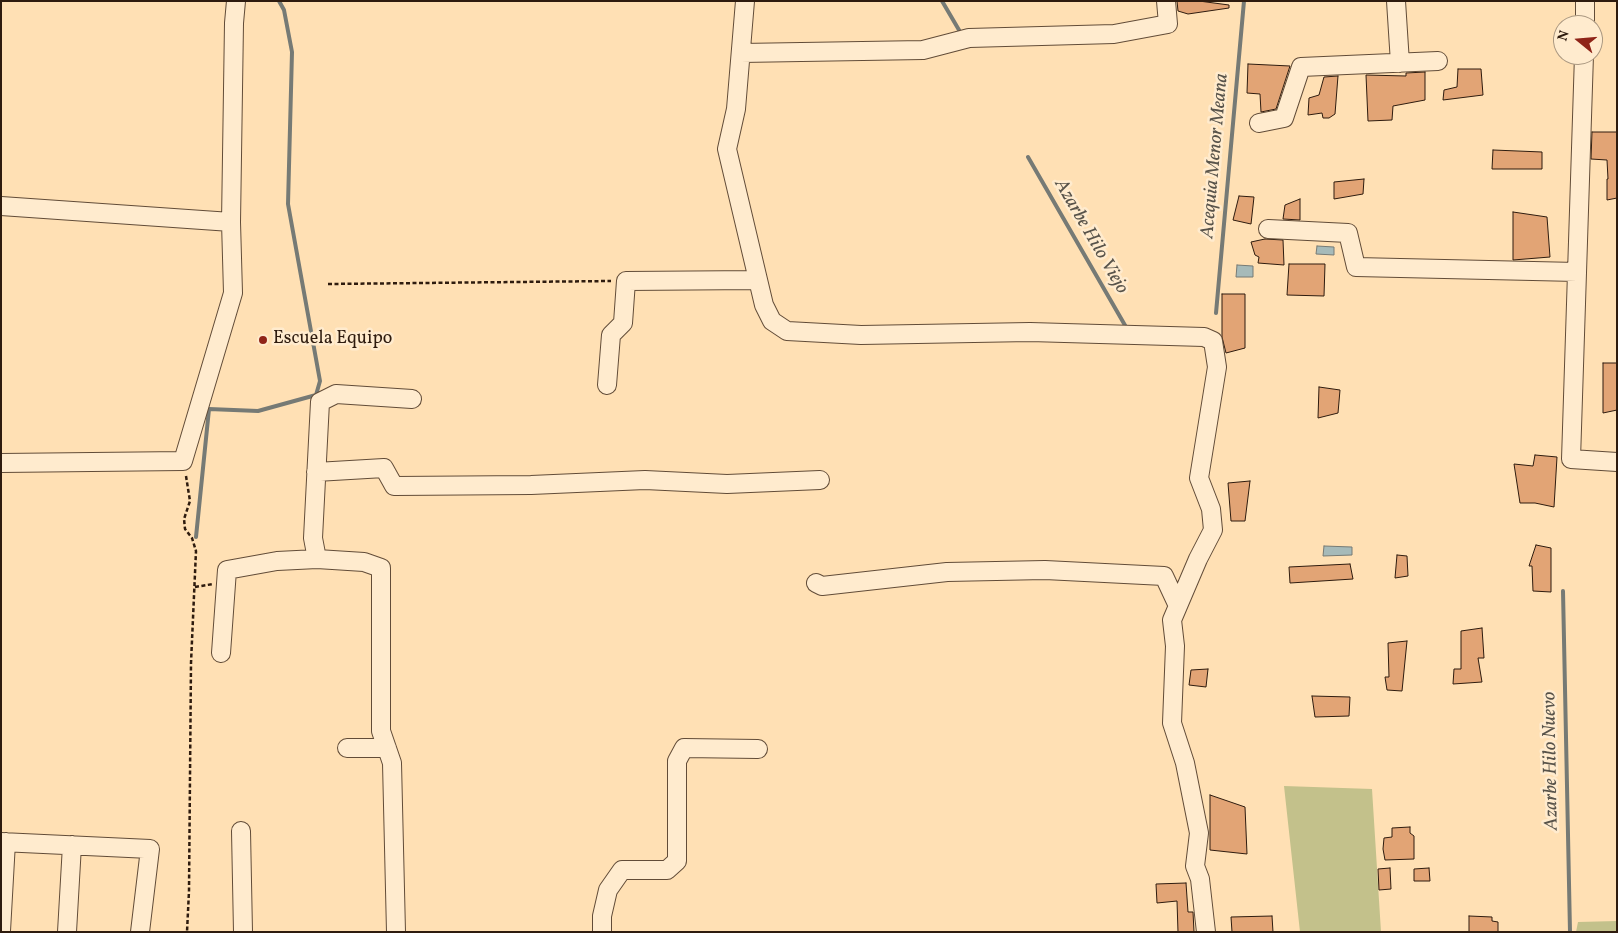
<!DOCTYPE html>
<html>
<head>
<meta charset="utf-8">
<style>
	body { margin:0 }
	#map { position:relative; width:1618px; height:933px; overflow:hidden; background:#ffe0b4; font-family:Vollkorn,serif }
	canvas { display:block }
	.frame { position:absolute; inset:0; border:2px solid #2e1b0e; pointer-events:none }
	.north { position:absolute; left:1553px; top:15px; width:50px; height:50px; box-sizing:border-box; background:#ffebce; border:1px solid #ab9881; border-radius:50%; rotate:287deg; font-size:14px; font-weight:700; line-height:20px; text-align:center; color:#2e1b0e }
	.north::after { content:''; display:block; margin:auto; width:18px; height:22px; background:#8f2418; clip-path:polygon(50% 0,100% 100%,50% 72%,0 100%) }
</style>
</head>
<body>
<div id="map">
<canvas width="1618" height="933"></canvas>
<div class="frame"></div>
<div class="north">N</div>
</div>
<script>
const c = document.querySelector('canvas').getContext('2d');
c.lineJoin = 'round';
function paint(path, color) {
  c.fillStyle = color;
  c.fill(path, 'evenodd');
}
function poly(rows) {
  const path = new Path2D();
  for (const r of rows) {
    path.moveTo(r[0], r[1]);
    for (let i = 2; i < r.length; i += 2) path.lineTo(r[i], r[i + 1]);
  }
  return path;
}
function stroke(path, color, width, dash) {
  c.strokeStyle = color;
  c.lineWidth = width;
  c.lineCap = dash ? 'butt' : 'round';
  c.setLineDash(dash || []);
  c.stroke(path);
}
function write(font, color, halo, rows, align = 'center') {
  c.font = font + ' Vollkorn,serif';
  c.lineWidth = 5;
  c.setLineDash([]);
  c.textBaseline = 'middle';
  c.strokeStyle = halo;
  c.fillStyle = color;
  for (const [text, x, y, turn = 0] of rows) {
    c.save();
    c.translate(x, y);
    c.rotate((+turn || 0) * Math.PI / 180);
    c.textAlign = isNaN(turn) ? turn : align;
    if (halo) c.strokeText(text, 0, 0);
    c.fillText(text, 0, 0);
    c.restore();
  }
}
const green = poly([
	[1284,786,1372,789,1381,932,1300,932],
	[1617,921,1617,932,1576,932,1578,922]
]);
const water = poly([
	[1317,246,1334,247,1334,255,1316,254,1317,246],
	[1237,265,1253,266,1253,277,1236,277,1237,265],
	[1324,546,1352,547,1352,555,1323,556,1324,546]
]);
const stream = poly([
	[942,1,959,30],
	[1028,157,1126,327,1125,330],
	[1216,313,1244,1],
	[196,537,209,409,258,411,316,395,320,381,288,204,292,52,284,10,279,1],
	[1563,591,1570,932]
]);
const building = poly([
	[1177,1,1199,1,1229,5,1229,8,1188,14,1178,11,1177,1],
	[1248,64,1290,66,1276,109,1261,112,1260,94,1247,93,1248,64],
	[1458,69,1481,69,1483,95,1443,100,1444,90,1457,87,1458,69],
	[1425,72,1425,100,1393,106,1392,120,1368,121,1366,75,1406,76,1406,73,1425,72],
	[1338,76,1335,114,1329,118,1323,118,1322,113,1308,115,1309,98,1319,95,1324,77,1338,76],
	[1592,132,1617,132,1617,198,1607,200,1607,179,1608,179,1607,160,1591,159,1592,132],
	[1493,150,1542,152,1542,169,1492,169,1493,150],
	[1364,179,1363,194,1334,199,1334,182,1364,179],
	[1239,196,1254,197,1251,224,1233,220,1239,196],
	[1300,199,1300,220,1283,219,1285,205,1300,199],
	[1513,212,1547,217,1550,257,1513,260,1513,212],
	[1265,239,1283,240,1284,265,1258,263,1259,257,1255,255,1251,242,1265,239],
	[1289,264,1325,264,1324,296,1287,295,1289,264],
	[1222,294,1245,294,1245,348,1226,353,1222,337,1222,294],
	[1603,363,1617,363,1617,410,1603,413,1603,363],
	[1319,387,1340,390,1338,413,1318,418,1319,387],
	[1535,455,1557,457,1554,507,1535,503,1520,503,1514,464,1533,466,1535,455],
	[1250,481,1245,521,1231,521,1228,483,1250,481],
	[1536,545,1551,548,1551,592,1533,591,1532,566,1529,566,1536,545],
	[1397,555,1407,556,1408,576,1395,578,1397,555],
	[1350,564,1353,579,1290,583,1289,567,1350,564],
	[1482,628,1484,658,1478,658,1482,682,1453,684,1454,669,1461,669,1461,631,1482,628],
	[1407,641,1402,691,1387,690,1385,677,1389,677,1388,643,1407,641],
	[1208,669,1206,687,1189,685,1191,670,1208,669],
	[1312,696,1350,697,1349,716,1315,717,1312,696],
	[1210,795,1245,807,1247,854,1210,850,1210,795],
	[1410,827,1410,833,1414,836,1414,859,1385,860,1383,849,1384,838,1392,837,1392,828,1410,827],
	[1390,868,1391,889,1379,890,1378,869,1390,868],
	[1429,868,1430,881,1414,881,1414,869,1429,868],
	[1186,883,1188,912,1193,912,1194,932,1178,932,1177,901,1157,903,1156,884,1186,883],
	[1272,916,1273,932,1232,932,1231,917,1272,916],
	[1469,916,1492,917,1492,921,1498,922,1498,932,1469,932,1469,916]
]);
const path = poly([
	[328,284,611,281],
	[186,476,190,501,184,519,185,529,192,538,196,551,191,663,189,891,187,932],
	[195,587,213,584]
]);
const minor = poly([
	[745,1,736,109,727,149,764,305,772,321,787,331,861,335,1030,332,1204,337,1213,341,1217,367,1199,478,1211,509,1213,530,1198,559,1172,620,1175,646,1172,723,1185,763,1199,833,1195,866,1200,879,1206,932],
	[1396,1,1400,63],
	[1585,25,1585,1],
	[741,53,923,50,969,38,1114,34,1168,24,1166,1],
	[1584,55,1571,459,1617,462],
	[1259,123,1284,118,1301,67,1438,61],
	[1,206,231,222],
	[1268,229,1348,233,1356,267,1577,272],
	[607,385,611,335,623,323,626,281,757,280],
	[1,463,183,461,233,293,231,222,234,23,236,1],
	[316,472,384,468,394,486,531,485,645,480,727,484,820,480],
	[816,583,822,586,947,572,1045,570,1164,576,1178,606],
	[221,653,227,570,277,561,317,559],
	[347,748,387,748],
	[241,831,243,932],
	[1,842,150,849,140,932],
	[1,931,6,842],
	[67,932,72,845],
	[396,932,392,763,381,731,381,568,364,562,317,559,313,538,320,402,336,394,412,399],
	[602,932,602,916,608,890,622,870,667,870,677,861,677,761,684,748,758,749]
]);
const markers = [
	[263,340,5,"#8f2418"]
];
const poiNames = [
	["Escuela Equipo",273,340]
];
const waterNames = [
	["Acequia Menor Meana",1216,156,-85],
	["Azarbe Hilo Viejo",1090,237,60],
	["Azarbe Hilo Nuevo",1552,761,-91]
];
paint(green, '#c3c18b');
paint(water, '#a6bab9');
stroke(water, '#767a75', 1);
stroke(stream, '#767a75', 4);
paint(building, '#e2a475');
stroke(building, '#2e1b0e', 1);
stroke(minor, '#624c38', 20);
stroke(path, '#2e1b0e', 2.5, [4, 2.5]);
stroke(minor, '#ffebce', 18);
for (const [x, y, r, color] of markers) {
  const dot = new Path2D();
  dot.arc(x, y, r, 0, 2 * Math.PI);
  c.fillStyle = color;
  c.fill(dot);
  stroke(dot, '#ffebce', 2);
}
write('18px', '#2e1b0e', '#ffebce', poiNames, 'left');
write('italic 19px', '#58534a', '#ffebce', waterNames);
</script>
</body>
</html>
